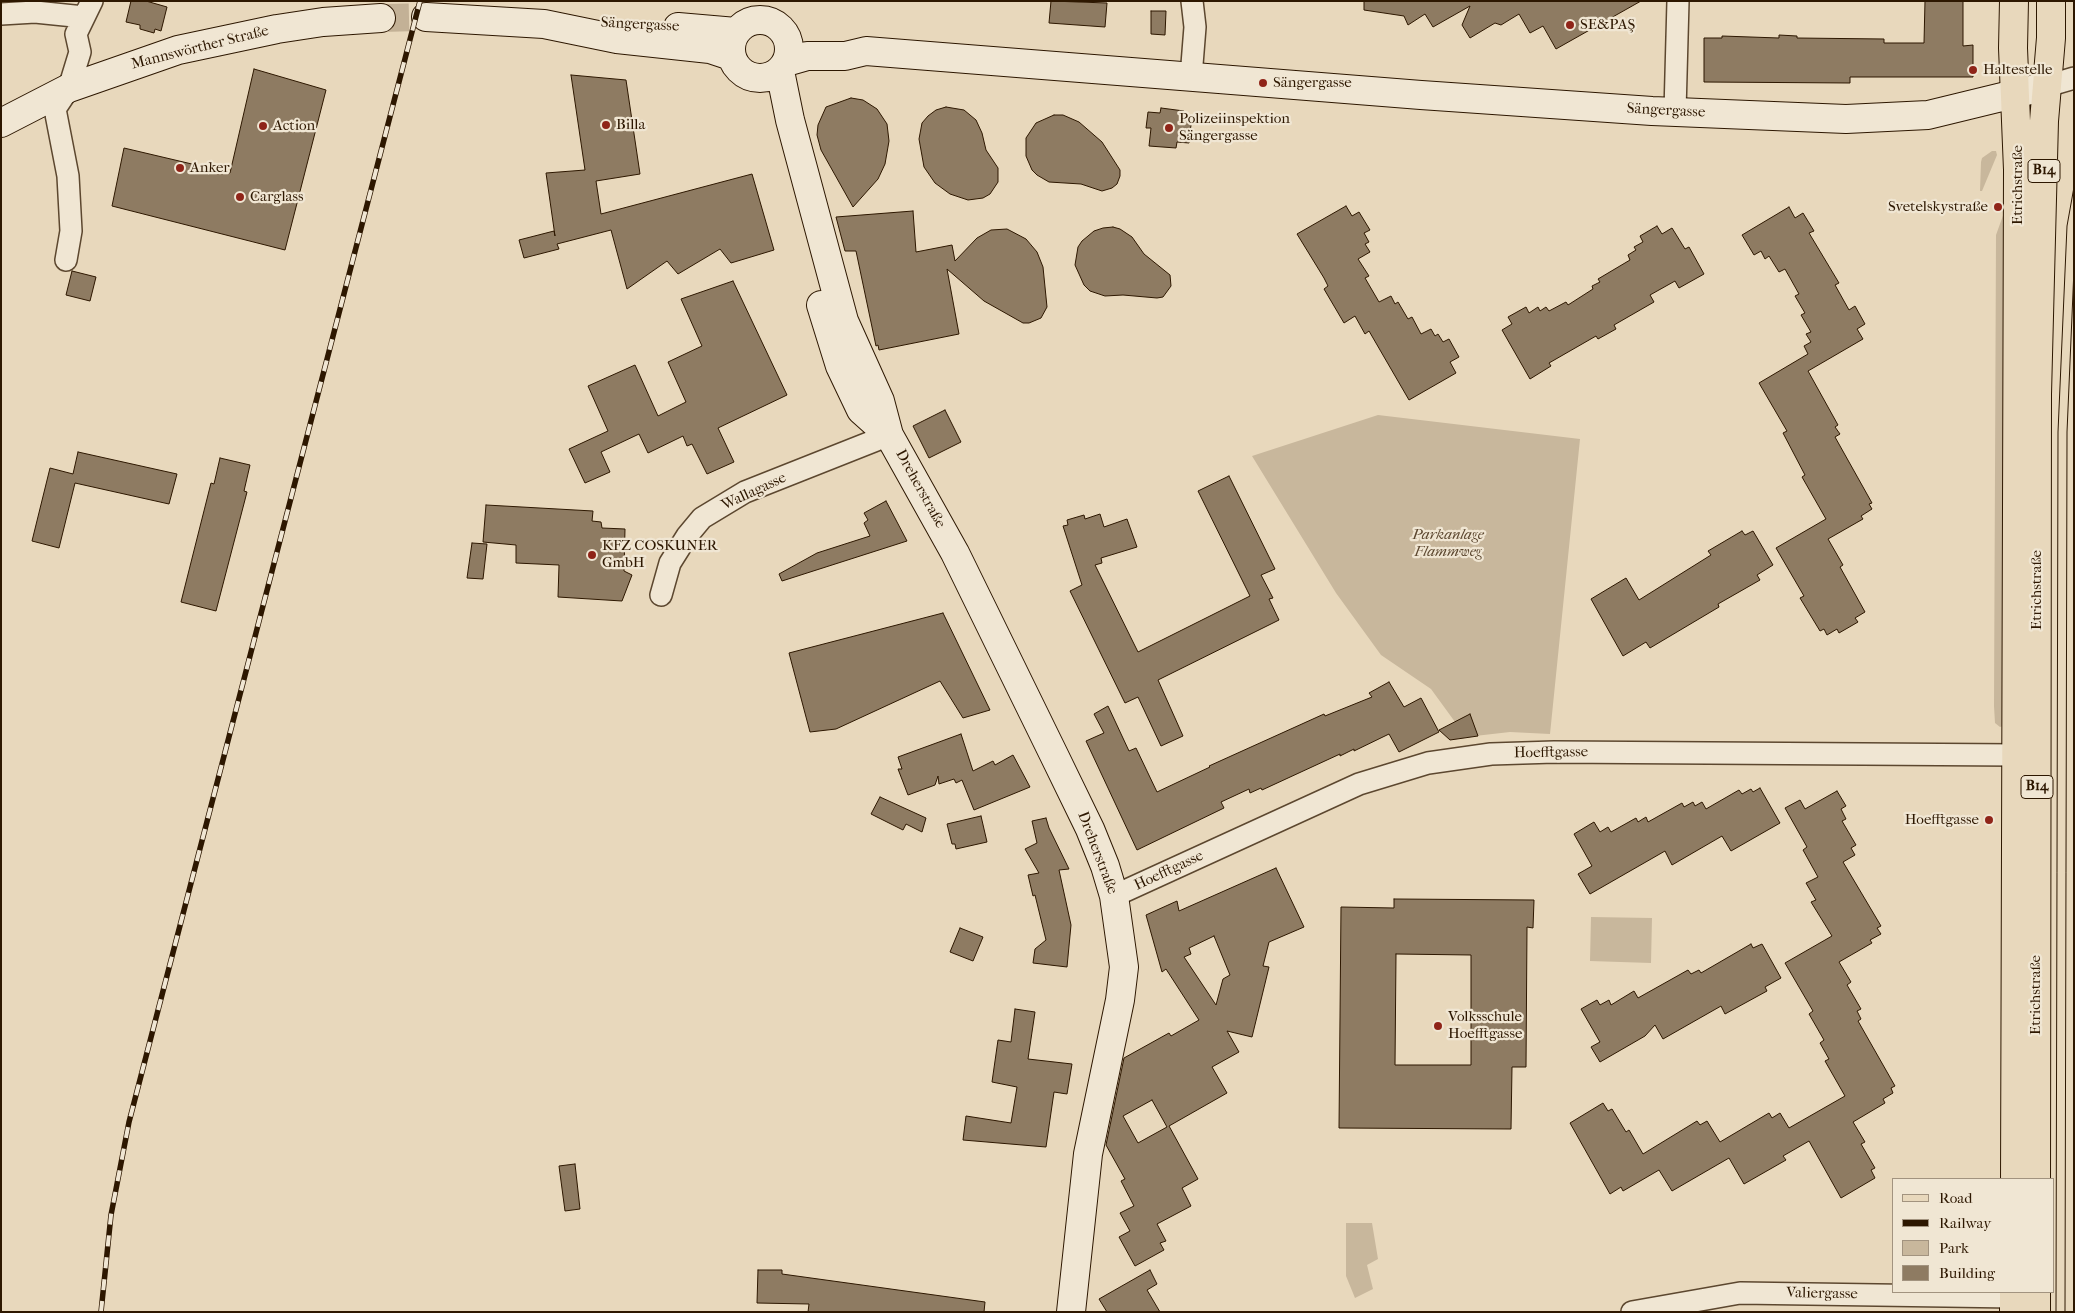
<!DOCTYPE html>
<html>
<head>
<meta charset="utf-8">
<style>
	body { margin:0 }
	#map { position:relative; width:2075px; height:1313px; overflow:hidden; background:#e8d8bc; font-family:"IM FELL French Canon",serif }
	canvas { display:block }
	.frame { position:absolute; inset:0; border:2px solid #2d1700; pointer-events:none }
	.legend { position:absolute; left:1892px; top:1178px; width:162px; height:115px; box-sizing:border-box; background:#f0e6d3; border:1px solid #a2937f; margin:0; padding:6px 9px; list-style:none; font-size:15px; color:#2d1700 }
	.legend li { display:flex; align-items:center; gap:10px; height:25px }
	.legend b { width:25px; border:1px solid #a2937f }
</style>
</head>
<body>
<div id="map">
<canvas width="2075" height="1313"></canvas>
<div class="frame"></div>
<ul class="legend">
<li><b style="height:6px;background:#e8d8bc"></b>Road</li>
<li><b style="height:6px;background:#2d1700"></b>Railway</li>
<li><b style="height:14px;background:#c8b79c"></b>Park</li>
<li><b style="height:14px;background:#8e7b62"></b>Building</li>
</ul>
</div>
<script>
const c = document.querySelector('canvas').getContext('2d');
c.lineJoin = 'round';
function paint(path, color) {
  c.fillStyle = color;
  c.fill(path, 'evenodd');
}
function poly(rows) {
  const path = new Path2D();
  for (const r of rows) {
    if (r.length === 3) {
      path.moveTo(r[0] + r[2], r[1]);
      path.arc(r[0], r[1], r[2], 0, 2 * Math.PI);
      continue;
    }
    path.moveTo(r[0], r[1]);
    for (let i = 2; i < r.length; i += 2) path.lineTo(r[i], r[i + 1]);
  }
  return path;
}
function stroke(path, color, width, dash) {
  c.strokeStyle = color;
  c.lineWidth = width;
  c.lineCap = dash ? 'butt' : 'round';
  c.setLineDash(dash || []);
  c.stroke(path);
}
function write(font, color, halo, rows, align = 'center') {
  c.font = font + ' "IM FELL French Canon",serif';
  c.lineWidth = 4.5;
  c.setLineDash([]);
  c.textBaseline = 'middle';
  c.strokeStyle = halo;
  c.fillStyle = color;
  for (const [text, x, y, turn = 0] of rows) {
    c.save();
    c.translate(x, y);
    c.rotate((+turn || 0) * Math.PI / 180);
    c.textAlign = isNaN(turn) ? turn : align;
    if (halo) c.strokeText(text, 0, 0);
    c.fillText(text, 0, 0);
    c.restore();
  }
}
const green = poly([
	[1992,151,1996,151,1997,155,1982,191,1980,191,1981,162,1982,158],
	[2005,210,2003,726,2000,727,1995,723,1994,706,1996,235],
	[1378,415,1580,439,1550,734,1510,732,1466,737,1431,689,1381,655,1336,593,1252,456],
	[1591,917,1652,918,1651,963,1590,961],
	[1346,1223,1372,1223,1378,1259,1367,1265,1373,1289,1355,1298,1346,1276]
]);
const building = poly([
	[131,1,146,1,167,7,161,31,155,29,154,33,140,29,140,25,126,22,131,1],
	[1051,1,1107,3,1105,27,1049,23,1051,1],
	[1364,1,1641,1,1556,49,1543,26,1530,33,1519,14,1501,25,1495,23,1470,38,1462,25,1470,6,1433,27,1425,14,1408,25,1404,16,1364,10,1364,1],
	[1925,1,1963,1,1963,46,1973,45,1973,77,1850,77,1850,83,1704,82,1704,38,1722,38,1722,36,1779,38,1779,35,1797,36,1797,38,1884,39,1884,43,1924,43,1925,1],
	[1151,11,1166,11,1165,35,1151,34,1151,11],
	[254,69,326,90,285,250,112,206,124,148,230,173,254,69],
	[571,75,626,80,640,174,596,181,601,214,752,174,774,250,731,263,720,249,678,274,667,261,627,289,611,230,557,244,559,249,524,258,519,240,554,231,555,236,546,173,585,170,571,75],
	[851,98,863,100,877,109,887,124,889,141,885,164,878,179,853,207,821,150,817,135,818,125,826,107,851,98],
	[946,107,964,110,976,120,982,133,986,150,998,168,998,182,990,194,983,198,968,200,950,194,935,183,924,167,919,139,922,123,928,116,936,110,946,107],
	[1161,108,1184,111,1183,116,1192,116,1189,143,1177,142,1176,148,1149,146,1151,128,1146,128,1148,112,1160,113,1161,108],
	[1054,115,1063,115,1079,122,1102,142,1120,170,1120,176,1117,184,1112,188,1102,191,1081,184,1049,182,1037,175,1032,170,1026,156,1026,138,1036,123,1054,115],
	[1346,206,1352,216,1359,212,1370,230,1364,233,1369,242,1365,244,1370,252,1358,259,1369,276,1365,278,1379,302,1391,296,1395,304,1398,302,1408,319,1412,317,1421,334,1431,329,1435,336,1438,334,1443,342,1449,339,1459,357,1450,362,1456,373,1409,400,1369,331,1365,334,1355,316,1344,323,1324,289,1328,286,1324,278,1297,234,1346,206],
	[1789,207,1795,218,1803,213,1814,231,1809,233,1839,283,1835,285,1849,310,1855,306,1865,324,1857,329,1863,339,1808,371,1838,425,1835,427,1840,434,1835,437,1872,503,1869,504,1872,509,1861,516,1863,519,1828,539,1843,565,1840,567,1865,612,1855,618,1858,622,1839,633,1837,629,1827,635,1824,629,1820,631,1800,598,1804,596,1776,548,1826,519,1802,477,1805,475,1783,433,1787,431,1759,383,1808,354,1804,346,1811,342,1806,334,1811,332,1801,315,1805,313,1795,296,1799,294,1785,269,1779,272,1769,256,1765,259,1761,251,1754,255,1742,235,1789,207],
	[913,211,916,252,952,245,955,261,977,238,991,230,1007,229,1026,239,1037,252,1043,267,1047,307,1041,318,1029,323,1023,323,984,301,947,269,959,334,879,350,878,345,876,346,856,251,845,251,836,217,913,211],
	[1657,226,1662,234,1672,228,1685,249,1689,247,1704,274,1679,288,1675,281,1650,295,1654,302,1614,325,1616,329,1598,339,1596,336,1549,363,1551,366,1530,379,1502,330,1512,324,1508,317,1526,307,1529,313,1538,307,1540,311,1546,307,1549,311,1566,302,1568,305,1593,289,1592,286,1600,282,1598,279,1630,260,1628,255,1636,250,1634,247,1643,242,1640,236,1657,226],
	[1113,227,1120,229,1132,237,1144,254,1170,275,1171,286,1163,297,1157,298,1123,295,1105,296,1090,291,1084,285,1075,265,1078,247,1082,241,1094,231,1103,228,1113,227],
	[72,271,96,277,90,301,66,295,72,271],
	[733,281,787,395,718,428,734,462,707,474,692,444,687,446,683,436,648,453,639,434,601,452,610,472,585,483,569,449,608,431,588,386,635,365,658,416,686,402,668,362,702,346,681,299,733,281],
	[945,410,961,442,929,458,913,426,945,410],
	[78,452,177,474,169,504,75,483,59,548,32,541,50,468,73,474,78,452],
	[220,458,250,465,244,491,247,492,216,611,181,602,211,483,214,484,220,458],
	[1229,476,1275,569,1261,575,1273,598,1269,599,1279,620,1158,680,1183,736,1161,746,1138,697,1125,703,1070,591,1082,585,1063,526,1068,525,1067,520,1084,515,1085,519,1100,514,1104,527,1127,519,1137,547,1101,558,1102,563,1095,565,1138,652,1250,596,1198,491,1229,476],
	[886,501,907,541,782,581,779,574,817,553,870,536,864,523,868,520,864,513,886,501],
	[486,505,593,511,592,521,601,522,602,528,625,529,624,571,632,575,622,601,558,597,559,565,516,563,516,545,483,542,486,505],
	[1742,531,1745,535,1753,531,1773,565,1757,575,1760,580,1718,604,1719,607,1650,648,1646,642,1623,656,1591,599,1626,578,1639,600,1711,555,1708,551,1742,531],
	[472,543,487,544,483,579,467,578,472,543],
	[943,613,990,710,963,718,940,681,836,729,810,732,789,653,943,613],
	[1389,682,1404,707,1421,698,1439,732,1399,752,1389,734,1354,751,1354,749,1340,756,1340,754,1262,790,1261,788,1250,793,1249,789,1221,802,1224,808,1137,850,1086,741,1104,733,1094,714,1108,706,1129,751,1136,748,1157,792,1210,767,1209,766,1324,714,1325,716,1372,697,1369,693,1389,682],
	[1470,714,1478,736,1450,740,1439,730,1470,714],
	[961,734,973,771,993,761,995,765,1013,755,1030,787,974,810,962,780,956,783,954,779,939,784,938,776,935,785,908,795,898,769,902,769,898,757,961,734],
	[1760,788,1780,823,1731,851,1722,836,1672,865,1665,851,1590,894,1578,874,1592,866,1574,834,1594,822,1600,832,1608,827,1611,832,1636,818,1638,822,1646,817,1648,822,1682,803,1684,807,1693,802,1695,806,1702,802,1706,809,1739,790,1742,794,1751,789,1753,792,1760,788],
	[1837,791,1846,806,1841,809,1846,819,1842,821,1856,845,1851,848,1855,855,1843,862,1881,926,1877,928,1881,934,1870,940,1872,943,1839,962,1851,982,1847,985,1861,1009,1857,1011,1861,1019,1858,1021,1895,1086,1891,1088,1893,1093,1883,1099,1885,1103,1853,1122,1865,1142,1861,1144,1875,1168,1871,1170,1875,1178,1841,1198,1809,1141,1783,1156,1786,1160,1744,1184,1729,1158,1672,1191,1659,1170,1623,1191,1621,1187,1610,1194,1570,1123,1603,1103,1608,1111,1612,1109,1626,1132,1629,1130,1643,1154,1697,1121,1700,1125,1707,1121,1720,1142,1769,1113,1772,1118,1780,1113,1789,1128,1845,1096,1825,1061,1829,1059,1820,1043,1824,1040,1809,1014,1813,1011,1785,963,1832,936,1811,902,1816,900,1806,883,1818,877,1803,850,1807,847,1785,808,1800,800,1805,809,1837,791],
	[880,797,926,818,922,832,906,824,903,830,871,814,880,797],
	[981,816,987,842,956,849,955,844,952,844,947,824,981,816],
	[1046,818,1049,828,1069,869,1059,870,1071,925,1067,967,1033,963,1035,949,1046,940,1035,895,1033,896,1028,875,1039,873,1025,849,1037,843,1032,821,1046,818],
	[1276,868,1304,927,1269,942,1263,966,1269,967,1252,1037,1227,1031,1239,1052,1212,1067,1227,1093,1169,1126,1198,1179,1182,1188,1191,1206,1157,1224,1166,1241,1160,1243,1164,1250,1135,1266,1119,1237,1130,1231,1120,1213,1134,1206,1121,1181,1125,1179,1106,1145,1124,1058,1169,1033,1171,1036,1199,1020,1166,969,1162,972,1146,915,1177,901,1179,911,1276,868],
	[1214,936,1230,975,1223,979,1216,1005,1184,957,1191,954,1189,948,1214,936],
	[1152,1100,1167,1127,1138,1143,1123,1116,1152,1100],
	[1394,899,1534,900,1533,928,1527,927,1526,1067,1512,1067,1511,1129,1339,1128,1341,907,1394,908,1394,899],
	[1396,954,1471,955,1471,1065,1395,1065,1396,954],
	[960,928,983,937,973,961,950,952,960,928],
	[1751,944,1753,948,1762,944,1781,978,1765,987,1767,991,1725,1014,1721,1006,1663,1039,1655,1025,1645,1036,1600,1062,1591,1047,1600,1042,1581,1009,1597,1000,1600,1005,1609,1000,1611,1005,1634,991,1638,998,1688,970,1691,974,1699,970,1701,973,1751,944],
	[1015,1009,1035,1012,1028,1059,1072,1064,1067,1094,1054,1092,1046,1147,963,1140,966,1116,1011,1123,1017,1087,992,1082,998,1040,1011,1042,1015,1009],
	[575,1164,580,1209,565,1211,559,1166,575,1164],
	[758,1270,782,1270,782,1274,985,1302,984,1312,808,1312,809,1304,757,1303,758,1270],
	[1150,1270,1157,1284,1147,1290,1160,1312,1107,1312,1099,1299,1150,1270]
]);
const secondaryTunnel = poly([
	[381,18,426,17]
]);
const street = poly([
	[1,14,35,12,84,17],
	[1191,77,1195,27,1192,1],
	[2047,86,2074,78],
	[1675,111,1678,1],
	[66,260,71,231,68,176,55,109,69,88,80,52,76,34,92,1],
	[661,595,670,563,687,536,702,518,745,492,889,435],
	[1114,896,1359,784,1428,763,1491,754,1554,752,2017,755],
	[1632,1312,1740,1293,2014,1297]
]);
const secondary = poly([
	[426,17,544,24,617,39,710,49,731,56],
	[760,49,29],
	[678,27,736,32],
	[786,62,807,56,845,56,866,51,1421,95,1652,111,1846,119,1928,115,2047,86],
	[780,71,790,120,844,321,880,401,889,435,955,553,1054,755,1090,829,1105,866,1114,896,1124,967,1120,1000,1088,1154,1071,1312],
	[1,123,69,88,178,50,277,29,323,22,381,18],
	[821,305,840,366,861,410,889,435]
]);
const primary = poly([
	[2014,1,2013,48,2018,170,2015,1179],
	[2036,1179,2037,394,2044,121,2051,38,2051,1],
	[2014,1292,2014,1312],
	[2036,1292,2036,1312]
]);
const tram = poly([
	[2056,1312,2058,432,2067,226,2074,187],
	[2065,1312,2067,432,2074,269]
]);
const rail = poly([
	[101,1312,111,1215,129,1122,420,1]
]);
const markers = [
	[1570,25,5,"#8f2418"],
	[1973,70,5,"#8f2418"],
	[1263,83,5,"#8f2418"],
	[606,125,5,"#8f2418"],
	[263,126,5,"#8f2418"],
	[1169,128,5,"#8f2418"],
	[180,168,5,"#8f2418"],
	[240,197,5,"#8f2418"],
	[1998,207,5,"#8f2418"],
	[592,555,5,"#8f2418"],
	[1989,820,5,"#8f2418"],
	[1438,1026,5,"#8f2418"]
];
const shields = [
	[2044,171,32],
	[2037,787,32]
];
const shieldNames = [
	["B14",2044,171],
	["B14",2037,787]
];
const streetNames = [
	["Sängergasse",640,25,3],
	["Mannswörther Straße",200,48,-14],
	["Sängergasse",1666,111,3],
	["Etrichstraße",2018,185,-90],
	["Dreherstraße",920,489,61],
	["Wallagasse",754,492,-25],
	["Etrichstraße",2037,590,-90],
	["Hoefftgasse",1551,753,-1],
	["Dreherstraße",1097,853,69],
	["Hoefftgasse",1169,871,-25],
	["Etrichstraße",2036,995,-90],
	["Valiergasse",1822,1294,1]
];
const poiNames = [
	["SE&PAŞ",1580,25],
	["Haltestelle",1983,70],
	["Sängergasse",1273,83],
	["Polizeiinspektion",1179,119],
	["Sängergasse",1179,136],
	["Billa",616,125],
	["Action",273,126],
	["Anker",190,168],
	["Carglass",250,197],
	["Svetelskystraße",1988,207,"right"],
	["KFZ COSKUNER",602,546],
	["GmbH",602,563],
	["Hoefftgasse",1979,820,"right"],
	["Volksschule",1448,1017],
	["Hoefftgasse",1448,1034]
];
const parkNames = [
	["Parkanlage",1448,535],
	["Flammweg",1448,552]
];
paint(green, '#c8b79c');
paint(building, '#8e7b62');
stroke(building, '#2d1700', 1);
stroke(secondaryTunnel, '#c3b196', 28, [28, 14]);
stroke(street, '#5c472f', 24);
stroke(secondary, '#2d1700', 30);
stroke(primary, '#2d1700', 30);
stroke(street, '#f0e6d3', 21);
stroke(secondary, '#f0e6d3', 28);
stroke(primary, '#e8d8bc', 28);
stroke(tram, '#2d1700', 1);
stroke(rail, '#2d1700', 5.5);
stroke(rail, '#f0e6d3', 4, [11]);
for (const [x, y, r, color] of markers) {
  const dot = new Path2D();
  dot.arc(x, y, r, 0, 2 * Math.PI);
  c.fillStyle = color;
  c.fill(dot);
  stroke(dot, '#f0e6d3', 2);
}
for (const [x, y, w] of shields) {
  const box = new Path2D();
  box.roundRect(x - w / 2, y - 11.5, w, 23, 4);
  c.fillStyle = '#f0e6d3';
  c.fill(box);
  stroke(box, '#2d1700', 1);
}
write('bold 14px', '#2d1700', null, shieldNames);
write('15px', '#2d1700', '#f0e6d3', streetNames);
write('15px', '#2d1700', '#f0e6d3', poiNames, 'left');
write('italic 15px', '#5c472f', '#f0e6d3', parkNames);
</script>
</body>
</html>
